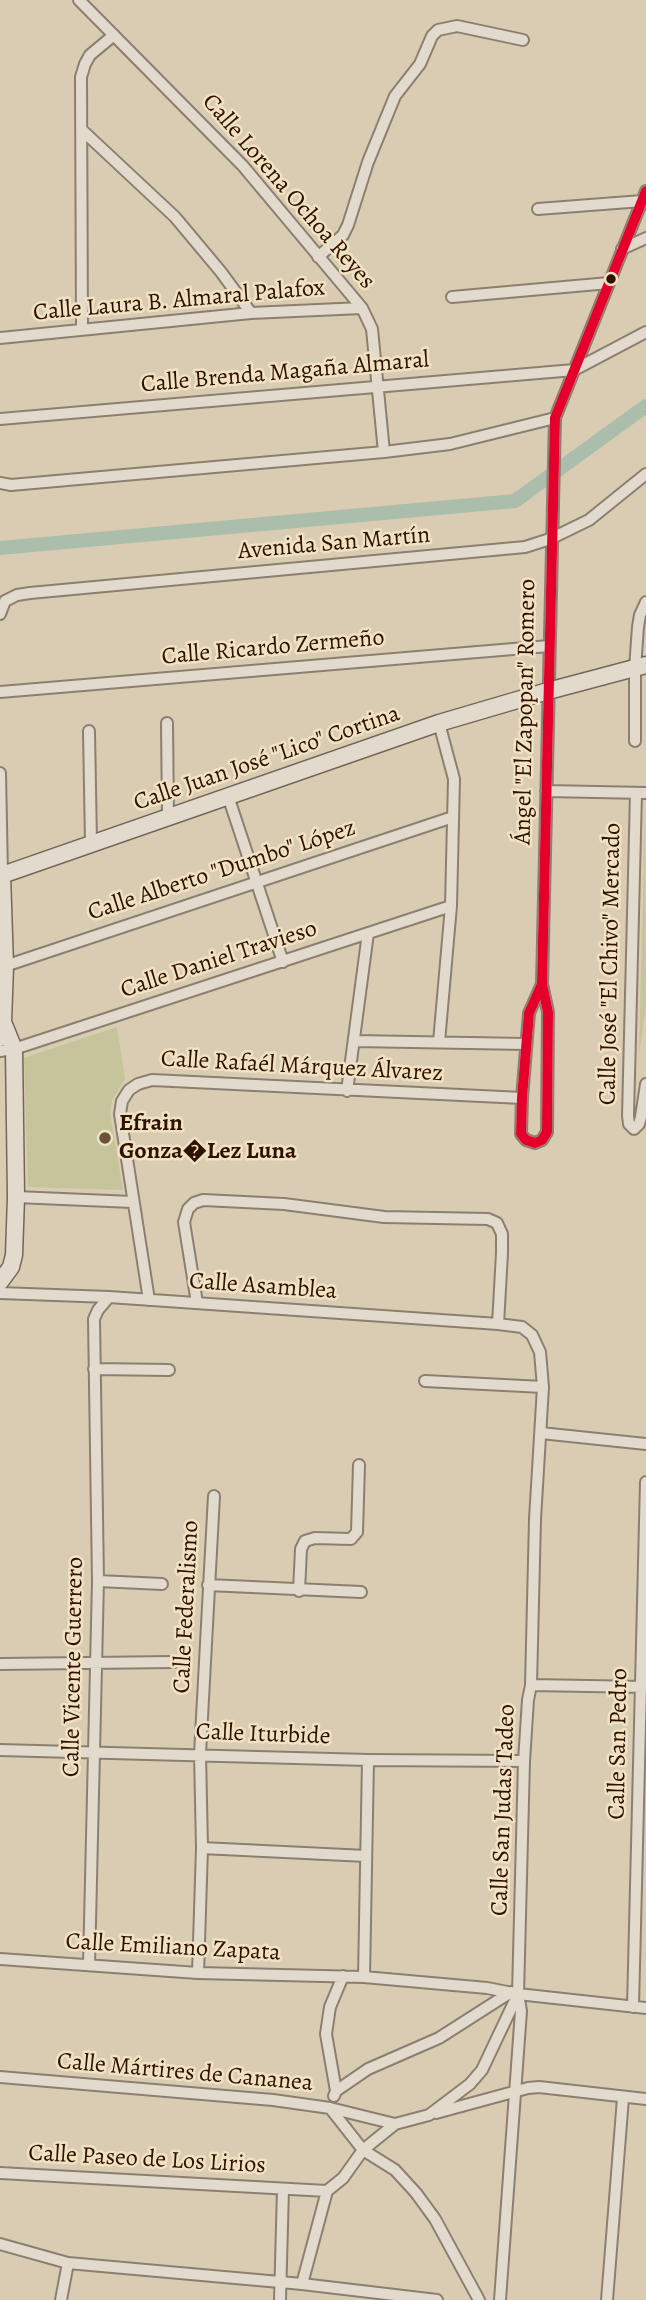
<!DOCTYPE html>
<html>
<head>
<meta charset="utf-8">
<style>
	body { margin:0 }
	canvas { display:block; background:#d9ccb2 }
</style>
</head>
<body>
<canvas width="646" height="2300"></canvas>
<script>
const c = document.querySelector('canvas').getContext('2d');
c.lineJoin = 'round';
function paint(path, color) {
  c.fillStyle = color;
  c.fill(path, 'evenodd');
}
function poly(rows) {
  const path = new Path2D();
  for (const r of rows) {
    path.moveTo(r[0], r[1]);
    for (let i = 2; i < r.length; i += 2) path.lineTo(r[i], r[i + 1]);
  }
  return path;
}
function stroke(path, color, width, dash) {
  c.strokeStyle = color;
  c.lineWidth = width;
  c.lineCap = dash ? 'butt' : 'round';
  c.setLineDash(dash || []);
  c.stroke(path);
}
function write(font, color, halo, rows, align = 'center') {
  c.font = font + ' Alegreya,serif';
  c.lineWidth = 5;
  c.setLineDash([]);
  c.textBaseline = 'middle';
  c.strokeStyle = halo;
  c.fillStyle = color;
  for (const [text, x, y, turn = 0] of rows) {
    c.save();
    c.translate(x, y);
    c.rotate((+turn || 0) * Math.PI / 180);
    c.textAlign = isNaN(turn) ? turn : align;
    if (halo) c.strokeText(text, 0, 0);
    c.fillText(text, 0, 0);
    c.restore();
  }
}
const green = poly([
	[645,815,646,1005,639,1055],
	[117,1027,125,1079,112,1100,110,1113,123,1190,28,1187,24,1058]
]);
const canal = poly([
	[0,548,515,501,646,406]
]);
const street = poly([
	[79,0,243,166,362,308,372,329,384,452],
	[83,131,175,217,221,272,251,313],
	[538,209,642,201],
	[622,249,646,238],
	[318,257,343,235,348,225,368,162,395,96,420,64,432,36,438,30,457,26,523,40],
	[452,297,609,283],
	[82,329,81,77,85,64,90,55,114,35],
	[0,338,251,313,362,308],
	[0,419,574,370,646,332],
	[0,483,11,485,384,452,450,444,555,418],
	[0,614,5,601,17,595,30,593,525,547,550,539,589,520,646,474],
	[0,692,549,646],
	[167,723,168,817],
	[89,731,91,843],
	[635,741,635,668,638,627,640,615,646,602],
	[0,773,2,875,0,876],
	[546,791,646,793],
	[636,793,628,1116,629,1124,634,1129,639,1124,641,1117,646,1084],
	[228,796,283,962],
	[5,966,453,817],
	[542,984,529,1013,522,1098,521,1134,526,1140,535,1143,542,1140,547,1132,548,1012,542,984,555,418,646,191],
	[355,1041,526,1044],
	[439,1042,451,906,454,779,439,723],
	[0,1051,14,1049,451,906],
	[347,1091,368,933],
	[16,1197,132,1202],
	[0,1293,109,1297,498,1324,522,1327,532,1335,540,1352,543,1387,535,1519,531,1685,528,1700,524,1761,518,1994,521,2011,500,2300],
	[149,1300,120,1114,122,1101,129,1090,138,1084,152,1080,522,1098],
	[197,1303,184,1222,188,1209,194,1203,203,1200,284,1204,384,1217,488,1219,497,1223,502,1234,502,1253,498,1324],
	[94,1369,169,1370],
	[425,1381,543,1387],
	[541,1433,646,1444],
	[98,1581,162,1584],
	[208,1585,361,1592],
	[299,1591,301,1549,305,1541,315,1538,351,1539,357,1532,359,1465],
	[0,1664,174,1662],
	[531,1685,646,1687],
	[0,1750,368,1760,524,1761],
	[202,1848,366,1856],
	[0,1959,198,1973,364,1977,487,1988,518,1994,646,2008],
	[89,1965,98,1581,94,1319,98,1310,109,1297],
	[198,1973,202,1848,200,1754,214,1496],
	[364,1977,368,1760],
	[633,2007,646,1482],
	[0,2077,273,2100,330,2108,395,2124],
	[336,2091,368,2069,439,2038,511,1992],
	[334,2096,336,2091,326,2034,330,2007,343,1976],
	[330,2108,363,2150,395,2170,416,2193,435,2219,479,2300],
	[436,2113,528,2088,539,2087,646,2099],
	[0,2173,327,2191,343,2178,363,2150,395,2124,429,2115,470,2084,482,2070,518,1994],
	[0,2244,68,2263,302,2284,437,2300],
	[302,2284,327,2191],
	[61,2300,68,2263],
	[280,2300,283,2189],
	[607,2300,623,2098]
]);
const secondary = poly([
	[0,1038,3,1022,5,966,2,875,439,723,548,691,646,665],
	[0,1282,11,1267,14,1255,16,1197,14,1049,3,1022]
]);
const bus1 = poly([
	[542,984,529,1013,522,1098,521,1134,526,1140,535,1143,542,1140,547,1132,548,1012,542,984,555,418,646,191]
]);
const markers = [
	[611,279,6,"#2f1100"],
	[105,1138,7,"#6a523e"]
];
const streetNames = [
	["Calle Lorena Ochoa Reyes",288,192,49],
	["Calle Laura B. Almaral Palafox",179,301,-5],
	["Calle Brenda Magaña Almaral",285,373,-5],
	["Avenida San Martín",334,544,-5],
	["Calle Ricardo Zermeño",273,648,-5],
	["Ángel \"El Zapopan\" Romero",526,712,-89],
	["Calle Juan José \"Lico\" Cortina",267,759,-19],
	["Calle Alberto \"Dumbo\" López",222,871,-18],
	["Calle Daniel Travieso",219,960,-18],
	["Calle José \"El Chivo\" Mercado",611,964,-89],
	["Calle Rafaél Márquez Álvarez",302,1067,3],
	["Calle Asamblea",263,1287,4],
	["Calle Federalismo",187,1607,-87],
	["Calle Vicente Guerrero",74,1667,-89],
	["Calle Iturbide",263,1735,2],
	["Calle San Pedro",619,1744,-89],
	["Calle San Judas Tadeo",504,1810,-88],
	["Calle Emiliano Zapata",173,1948,3],
	["Calle Mártires de Cananea",185,2073,5],
	["Calle Paseo de Los Lirios",147,2160,3]
];
const poiNames = [
	["Efrain",119,1124],
	["Gonza�Lez Luna",119,1152]
];
paint(green, '#c5c49a');
stroke(canal, '#abbdab', 14);
stroke(street, '#8b8070', 14);
stroke(secondary, '#736758', 19);
stroke(street, '#e1dacd', 10);
stroke(secondary, '#e1dacd', 16);
stroke(bus1, '#e4002b', 10);
for (const [x, y, r, color] of markers) {
  const dot = new Path2D();
  dot.arc(x, y, r, 0, 2 * Math.PI);
  c.fillStyle = color;
  c.fill(dot);
  stroke(dot, '#f1e2c3', 2.5);
}
write('24px', '#2f1100', '#f1e2c3', streetNames);
write('bold 24px', '#2f1100', '#f1e2c3', poiNames, 'left');
</script>
</body>
</html>
